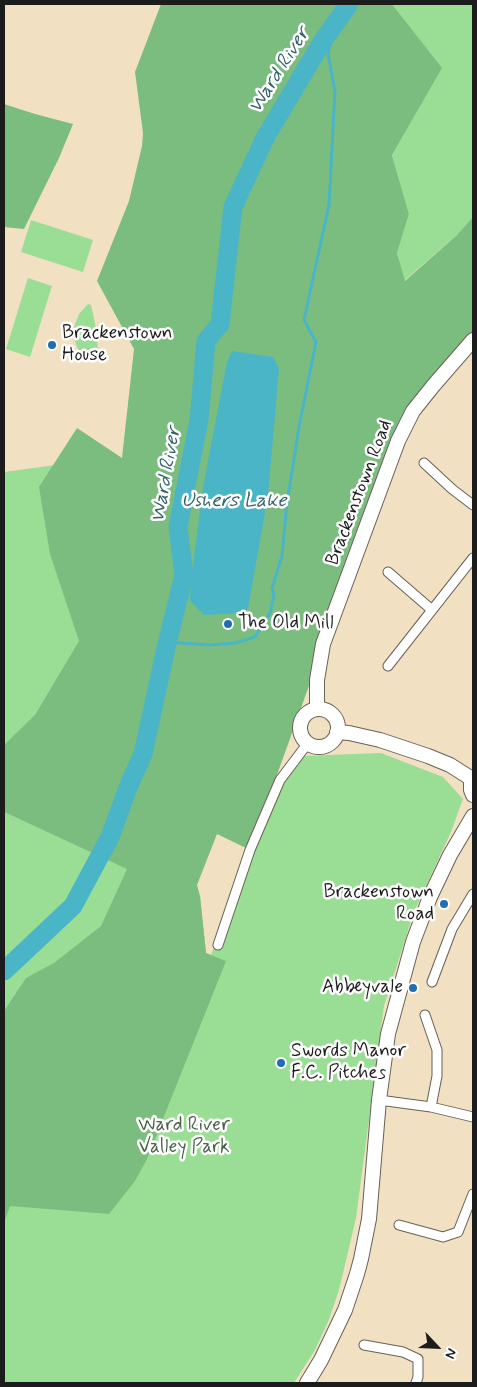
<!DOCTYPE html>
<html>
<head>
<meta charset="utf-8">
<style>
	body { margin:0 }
	#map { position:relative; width:477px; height:1387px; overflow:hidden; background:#f2e0c2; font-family:Mynerve,sans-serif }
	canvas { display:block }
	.frame { position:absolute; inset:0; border:5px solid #1c1c1c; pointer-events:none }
	.north { position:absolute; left:412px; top:1322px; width:50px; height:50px; -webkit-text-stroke:4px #fff; paint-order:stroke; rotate:115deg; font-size:14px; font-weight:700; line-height:20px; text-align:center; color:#1c1c1c }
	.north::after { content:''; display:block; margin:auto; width:18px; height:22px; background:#1c1c1c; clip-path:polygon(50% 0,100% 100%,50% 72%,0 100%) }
</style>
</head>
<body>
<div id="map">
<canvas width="477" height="1387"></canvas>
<div class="frame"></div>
<div class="north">N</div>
</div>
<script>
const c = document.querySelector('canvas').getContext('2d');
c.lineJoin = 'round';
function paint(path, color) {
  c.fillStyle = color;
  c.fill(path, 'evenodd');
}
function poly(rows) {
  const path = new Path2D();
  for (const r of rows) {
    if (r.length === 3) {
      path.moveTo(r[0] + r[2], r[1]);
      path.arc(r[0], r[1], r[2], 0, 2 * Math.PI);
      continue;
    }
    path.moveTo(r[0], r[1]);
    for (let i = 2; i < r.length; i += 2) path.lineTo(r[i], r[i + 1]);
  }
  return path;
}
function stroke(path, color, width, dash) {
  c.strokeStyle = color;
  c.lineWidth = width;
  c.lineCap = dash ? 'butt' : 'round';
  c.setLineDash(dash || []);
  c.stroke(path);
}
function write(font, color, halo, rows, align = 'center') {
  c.font = font + ' Mynerve,sans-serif';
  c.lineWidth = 5;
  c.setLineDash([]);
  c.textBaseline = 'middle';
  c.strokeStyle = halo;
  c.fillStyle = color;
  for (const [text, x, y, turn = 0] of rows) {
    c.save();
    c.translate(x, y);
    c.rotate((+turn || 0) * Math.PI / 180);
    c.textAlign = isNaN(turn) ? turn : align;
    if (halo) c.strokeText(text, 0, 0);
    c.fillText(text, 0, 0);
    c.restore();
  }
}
const green = poly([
	[392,4,473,4,473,217,456,236,404,281,397,252,409,214,392,155,441,68],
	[31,220,93,240,83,272,21,252],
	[28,278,52,286,30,357,6,349],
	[88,304,91,305,95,323,98,349,98,357,89,361,80,354,74,339,73,330,79,314],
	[55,465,81,645,4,793,4,472],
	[381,753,443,777,463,799,451,832,414,912,384,1006,356,1218,339,1290,328,1322,315,1350,294,1383,4,1383,4,812,128,869,200,896,206,953,211,955,250,850,279,780,301,756]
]);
const forest = poly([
	[161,4,392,4,442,68,392,155,409,214,397,253,405,281,456,236,473,217,473,340,413,411,343,591,250,850,217,834,197,885,200,896,206,953,226,961,147,1159,135,1181,109,1214,10,1206,4,1223,4,1011,26,978,54,963,101,926,127,869,4,812,4,745,35,715,79,641,50,554,39,487,77,428,122,458,134,349,97,281,129,201,142,146,143,133,135,72],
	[4,104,35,114,73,124,59,158,24,229,4,227]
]);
const water = poly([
	[232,351,273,357,279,368,268,496,248,608,241,613,204,615,190,601,191,581,203,487,227,362]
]);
const stream = poly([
	[167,642,209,645,235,643,255,637,270,613,274,595,272,588,282,556,287,503,299,427,316,342,304,320,329,205,335,91,328,54,334,24]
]);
const river = poly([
	[4,971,73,906,110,837,129,785,143,754,166,648,184,575,178,527,199,420,206,341,220,324,233,207,265,138,322,42,349,4]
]);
const street = poly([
	[424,463,452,489,473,505],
	[388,572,432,610],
	[388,666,473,558],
	[218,945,250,850,280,780,308,743],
	[432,982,452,929,473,894],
	[425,1015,437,1050,437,1076,431,1107],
	[379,1100,431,1107,473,1117],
	[399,1225,443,1237,458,1232,473,1194],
	[364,1345,403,1352,418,1359,418,1377,416,1383]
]);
const secondary = poly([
	[317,709,317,680,323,644,398,441,413,411,433,386,473,340],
	[319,728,19],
	[337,732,349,733,380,740,428,756,450,765,472,779],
	[473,777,471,784,471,790,473,795],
	[307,1383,321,1360,345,1310,357,1274,361,1259,369,1219,379,1100,388,1034,413,942,430,897,450,855,473,816]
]);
const markers = [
	[52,345,5,"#1f6fb2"],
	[228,624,5,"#1f6fb2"],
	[444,904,5,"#1f6fb2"],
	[413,988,5,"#1f6fb2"],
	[281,1063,5,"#1f6fb2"]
];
const poiNames = [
	["Brackenstown",62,334],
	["House",62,356],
	["The Old Mill",238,624],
	["Brackenstown",434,893,"right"],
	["Road",434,915,"right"],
	["Abbeyvale",403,988,"right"],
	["Swords Manor",291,1052],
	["F.C. Pitches",291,1074]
];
const streetNames = [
	["Brackenstown Road",360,493,-69]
];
const parkNames = [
	["Ward River",184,1126],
	["Valley Park",184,1148]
];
const waterNames = [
	["Ward River",280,71,-58],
	["Ward River",167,475,-80],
	["Ushers Lake",234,502]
];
paint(green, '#9ade96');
paint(forest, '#7bbd7f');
paint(water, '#4ab5c7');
stroke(stream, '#4ab5c7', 3);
stroke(river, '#4ab5c7', 19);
stroke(street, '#676156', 11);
stroke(secondary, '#676156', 16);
stroke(street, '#fff', 9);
stroke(secondary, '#fff', 14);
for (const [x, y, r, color] of markers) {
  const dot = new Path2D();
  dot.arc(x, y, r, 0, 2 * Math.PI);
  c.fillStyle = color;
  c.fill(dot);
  stroke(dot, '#fff', 2);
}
write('19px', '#1c1c1c', '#fff', poiNames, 'left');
write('19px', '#1c1c1c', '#fff', streetNames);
write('19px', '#486047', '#fff', parkNames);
write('italic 20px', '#316169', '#fff', waterNames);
</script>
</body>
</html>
